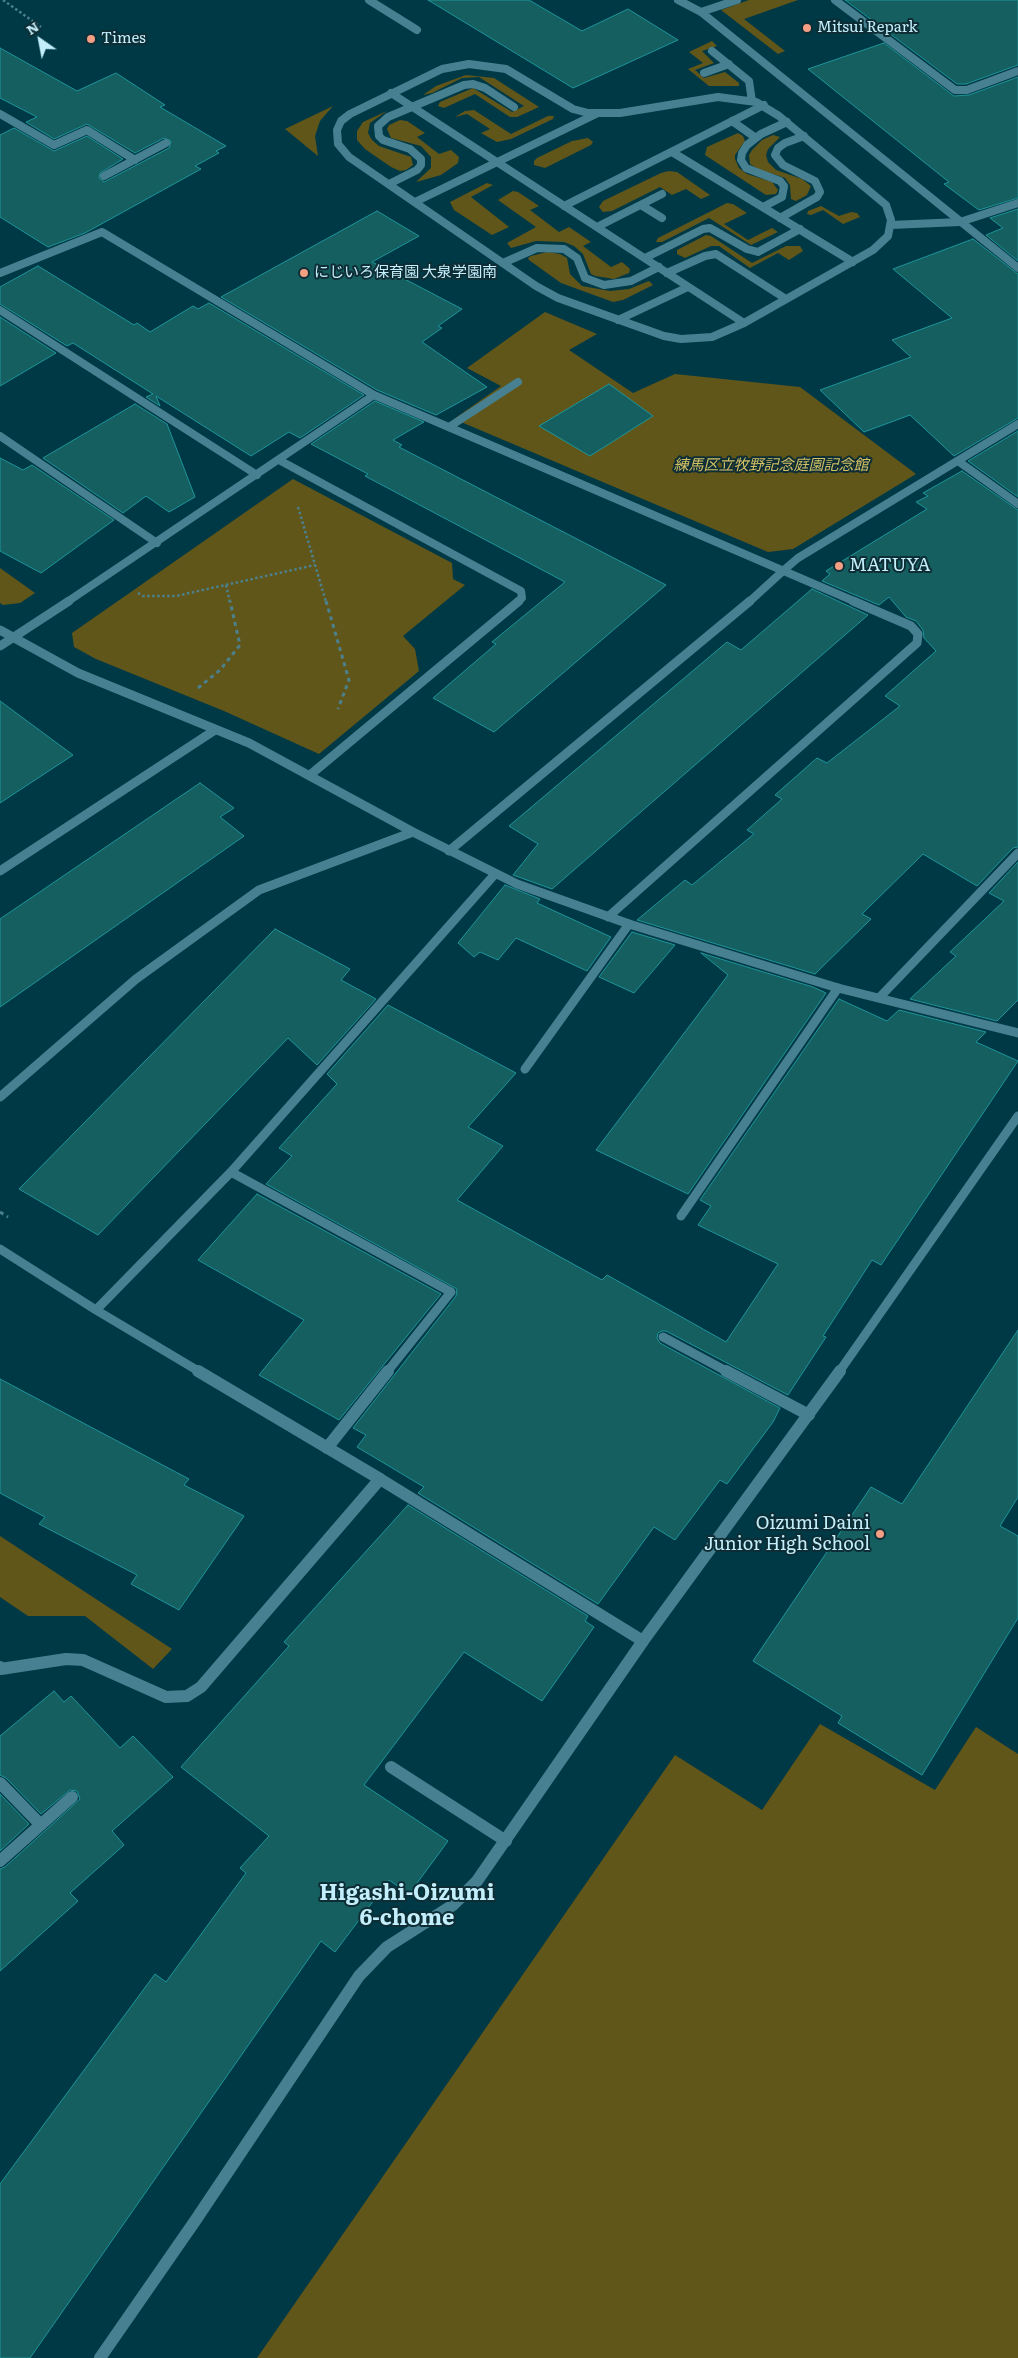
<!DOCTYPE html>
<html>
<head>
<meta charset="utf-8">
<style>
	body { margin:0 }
	#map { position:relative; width:1018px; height:2358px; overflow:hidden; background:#003946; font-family:Literata,serif }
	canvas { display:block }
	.north { position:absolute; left:15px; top:15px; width:50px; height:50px; -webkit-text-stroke:4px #0e2d35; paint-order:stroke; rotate:327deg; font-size:14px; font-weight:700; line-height:20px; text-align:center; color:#c3effc }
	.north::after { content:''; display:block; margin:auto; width:18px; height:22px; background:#c3effc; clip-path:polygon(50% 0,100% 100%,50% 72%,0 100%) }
</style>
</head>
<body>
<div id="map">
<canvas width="1018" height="2358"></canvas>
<div class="north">N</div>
</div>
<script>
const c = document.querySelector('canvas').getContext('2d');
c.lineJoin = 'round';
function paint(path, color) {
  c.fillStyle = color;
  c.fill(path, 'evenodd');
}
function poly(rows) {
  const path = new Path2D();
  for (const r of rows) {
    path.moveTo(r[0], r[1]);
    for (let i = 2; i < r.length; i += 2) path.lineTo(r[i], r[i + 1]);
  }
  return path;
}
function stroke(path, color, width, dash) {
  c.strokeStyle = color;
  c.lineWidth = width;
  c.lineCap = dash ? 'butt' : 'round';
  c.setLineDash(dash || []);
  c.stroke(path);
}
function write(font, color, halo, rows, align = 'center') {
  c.font = font + ' Literata,"Noto Sans JP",serif';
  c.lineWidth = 4;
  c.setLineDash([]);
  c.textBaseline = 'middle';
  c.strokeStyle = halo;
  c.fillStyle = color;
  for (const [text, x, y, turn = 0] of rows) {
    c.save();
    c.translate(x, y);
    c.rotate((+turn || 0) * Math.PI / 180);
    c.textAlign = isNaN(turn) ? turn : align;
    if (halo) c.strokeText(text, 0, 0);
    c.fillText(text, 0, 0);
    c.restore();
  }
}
const green = poly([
	[749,0,798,0,744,19,785,51,778,54,721,10],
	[712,41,717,46,702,51,714,63,695,70,704,78,725,72,739,83,739,86,709,86,688,69,703,63,689,52],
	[466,75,494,78,539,107,517,117,510,117,475,94,444,108,438,106,440,102,473,88,512,112,524,106,479,77,462,78,432,93,423,95,436,86],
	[333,106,320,121,315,136,318,156,285,129],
	[474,110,511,134,548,116,554,116,553,119,511,139,497,142,481,133,490,129,467,114,455,117,465,111],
	[387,111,370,123,368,133,372,140,379,146,411,157,413,165,406,170,400,171,391,167,365,149,357,140,357,131,363,122],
	[400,120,407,121,425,133,417,137,439,154,451,150,459,157,458,163,441,175,416,182,431,168,431,157,421,146,391,138,387,129,389,125],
	[738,133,743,136,745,141,735,155,735,159,739,168,747,174,772,182,778,190,776,194,766,195,705,155,707,147],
	[773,135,780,137,768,149,766,155,768,162,776,170,802,179,811,186,807,195,796,201,791,199,790,185,785,178,758,169,750,164,749,155,752,150,762,140],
	[588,138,593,142,591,145,545,168,534,165,534,161,537,158,572,141],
	[669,171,677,172,710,195,701,199,686,189,672,195,660,187,612,211,603,212,599,207,603,201,661,173],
	[487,183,493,185,471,197,509,227,492,235,454,210,450,202],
	[513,191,518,192,539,206,530,210,559,232,569,227,591,242,583,246,611,267,622,262,630,269,629,273,614,279,595,276,591,274,583,254,574,246,564,242,536,241,511,248,507,243,536,227,498,200],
	[727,203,733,204,747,213,724,224,748,240,772,228,778,232,751,245,709,218,662,242,656,242,658,238],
	[821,206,839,216,851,212,857,213,860,217,843,224,823,210,811,215,807,214,808,211],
	[706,235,711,236,752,263,786,246,800,246,803,251,789,260,778,253,750,268,719,246,711,246,685,258,677,254,677,250],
	[547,252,560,254,567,258,570,274,582,286,610,291,629,289,649,281,653,285,623,300,613,302,561,283,529,260,528,258,531,256],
	[545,312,597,334,569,350,633,393,675,374,800,387,916,474,793,549,768,552,454,419,501,386,467,368],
	[293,479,452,563,453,579,465,585,403,636,415,649,419,671,319,754,224,711,96,659,74,647,72,633],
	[0,568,35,593,20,603,3,605,0,603],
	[0,1536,172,1649,153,1669,85,1616,28,1616,0,1597],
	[820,1724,935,1790,976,1727,1018,1754,1018,2358,257,2358,675,1755,762,1810]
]);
const building = poly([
	[428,0,529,0,582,31,628,9,678,40,573,88,428,0],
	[845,0,1018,0,1018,65,966,84,957,84,845,0],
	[884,43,954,96,969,95,1018,77,1018,198,979,210,944,184,949,182,808,69,884,43],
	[0,48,77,91,116,73,165,105,160,107,226,146,216,151,219,153,195,166,201,169,85,233,48,247,0,217,0,135,14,128,54,151,87,136,123,159,100,173,99,178,104,182,169,148,171,141,164,138,135,153,87,124,54,139,26,122,37,117,0,98,0,48],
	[1018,209,1018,261,986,235,1003,228,990,218,1018,209],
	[377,211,419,236,372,262,462,309,438,326,442,328,422,342,487,387,436,415,377,390,221,297,377,211],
	[973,239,1018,274,1018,418,954,456,910,415,864,432,820,390,911,357,892,340,952,318,893,269,973,239],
	[38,266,134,325,137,323,150,332,193,306,198,309,209,303,364,395,300,438,289,432,251,456,156,396,160,406,146,397,153,394,73,343,67,346,0,304,0,287,38,266],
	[0,317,56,353,0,386,0,317],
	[609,384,653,416,590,456,539,426,609,384],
	[375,401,424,422,393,440,402,445,399,447,666,585,494,732,433,698,496,644,492,642,565,582,365,476,368,474,311,444,375,401],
	[135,404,167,424,195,497,169,512,146,496,123,513,43,458,135,404],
	[1018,431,1018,497,968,461,1018,431],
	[0,458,23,470,32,465,114,520,41,573,0,551,0,458],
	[962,471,1018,510,1018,847,1013,848,977,886,923,854,862,914,871,919,815,974,637,920,685,880,692,885,754,834,747,830,782,799,775,795,817,758,827,763,900,706,885,696,936,651,924,638,923,630,916,621,906,617,889,597,879,605,822,581,830,574,826,571,927,509,916,502,928,496,923,493,962,471],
	[812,589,868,615,552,889,513,875,538,844,509,826,727,642,741,650,812,589],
	[0,701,73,755,0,803,0,701],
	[200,783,234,808,220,817,244,836,0,1007,0,919,200,783],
	[1018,862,1018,1000,997,1021,910,999,956,956,950,952,1004,901,989,893,1018,862],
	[505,885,540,899,537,903,611,937,587,971,516,938,498,960,480,952,474,957,458,943,505,885],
	[275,929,350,969,341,980,376,999,317,1065,288,1038,98,1235,19,1189,275,929],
	[632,932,675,945,634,993,599,977,632,932],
	[701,953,813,987,826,993,688,1194,596,1150,728,975,701,953],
	[839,999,887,1021,899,1010,986,1032,976,1042,1018,1061,881,1265,872,1260,823,1336,826,1337,788,1395,666,1331,662,1331,658,1333,657,1338,660,1343,780,1408,773,1422,727,1484,720,1480,675,1540,654,1527,598,1604,418,1493,424,1487,357,1447,366,1435,353,1428,456,1296,457,1289,266,1184,292,1156,279,1148,337,1084,327,1074,388,1005,516,1073,468,1127,503,1146,457,1200,602,1280,607,1275,726,1342,778,1264,698,1225,711,1206,700,1200,839,999],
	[257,1194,441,1294,339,1420,259,1375,304,1320,198,1260,257,1194],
	[1018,1330,1018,1497,1000,1526,1018,1536,1018,1618,922,1775,838,1723,842,1716,753,1661,871,1487,902,1504,1018,1330],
	[0,1379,189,1479,184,1485,244,1516,179,1610,131,1584,137,1575,39,1524,45,1517,0,1493,0,1379],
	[408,1505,588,1616,585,1621,594,1627,542,1701,464,1652,364,1785,448,1841,409,1894,389,1880,335,1952,321,1941,30,2358,0,2358,0,2184,155,1974,166,1982,246,1873,240,1868,269,1836,181,1767,289,1646,284,1642,408,1505],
	[54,1691,64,1702,71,1696,120,1748,133,1736,173,1777,112,1831,124,1845,70,1893,78,1901,0,1971,0,1869,5,1867,80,1799,77,1791,70,1790,41,1814,6,1778,0,1775,0,1736,54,1691],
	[0,1794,29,1824,0,1851,0,1794]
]);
const pathFar1 = poly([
	[3,0,41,27],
	[298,507,326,602],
	[226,585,230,602],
	[138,593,143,596,176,596,315,565]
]);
const path = poly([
	[326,601,349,680,338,709],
	[198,688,220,670,240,645,230,601],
	[0,1212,8,1217]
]);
const serviceFar2 = poly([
	[369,0,417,30],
	[835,0,955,90,967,90,1018,71],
	[701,12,737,0],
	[712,51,749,81,752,101],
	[469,64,506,69,573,109,588,113,620,113,718,97,756,102,779,116,886,205,891,220,888,236,873,250,744,323,712,337,681,339,664,336,558,298,536,286,349,157,338,144,337,130,341,121,350,114,442,69,469,64],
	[704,73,729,64],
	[391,93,744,323],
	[732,121,756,138],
	[672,152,853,262],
	[104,176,166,143],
	[389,184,417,170,421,165,421,159,410,149,383,140,379,136,378,126,388,117,464,85,473,84,485,88,514,107],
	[415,202,596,114],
	[641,205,662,218],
	[564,206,764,105],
	[763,207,782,197,784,186,780,181,746,168,741,160,742,153,747,145,761,134,787,122],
	[780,218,817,197,820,192,815,181,783,165,775,155,778,148,785,143,804,136],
	[891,225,960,222],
	[597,227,662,194],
	[645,258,703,229,710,228,747,249,758,252,800,229],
	[503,263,537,248,564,249,577,258,585,278,604,285,631,281,659,267],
	[667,273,705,256,716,254,786,299],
	[618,320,688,287],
	[449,427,518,382],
	[0,436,157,543],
	[279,460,521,591,522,598,517,602],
	[749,602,784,570]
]);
const serviceFar1 = poly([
	[310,775,519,601],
	[449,851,750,601],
	[0,871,215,730],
	[525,1069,629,924],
	[681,1216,838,988],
	[663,1337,728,1372]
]);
const service = poly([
	[726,1371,809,1415],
	[380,1479,643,1641],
	[391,1767,506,1841],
	[0,1783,41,1825],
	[0,1861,72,1797]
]);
const minorFar2 = poly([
	[0,114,54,145,87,130,135,160],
	[960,222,1018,203],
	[0,273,102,232,374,395,856,602],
	[0,310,257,475],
	[958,461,1018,504],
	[784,570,798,558,1018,424],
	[67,602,374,395]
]);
const minorFar1 = poly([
	[0,630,78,673,249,743,413,832,517,884,629,924,838,988,1018,1033],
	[0,646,69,601],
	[608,917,917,643,918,634,911,626,853,601],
	[879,998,1018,853],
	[0,1097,136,979,259,890,413,832],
	[231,1172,451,1292,387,1372],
	[0,1249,96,1310,200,1372],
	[96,1310,231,1172,495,874],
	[839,1372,1018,1116]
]);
const minor = poly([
	[327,1448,388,1371],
	[0,1667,1,1669,66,1659,83,1660,166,1697,187,1696,201,1687,380,1479,198,1371],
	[100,2358,195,2221,359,1976,387,1947,453,1905,477,1881,643,1641,840,1371]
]);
const tertiary = poly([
	[678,0,701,12,1018,268]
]);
const markers = [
	[807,28,5,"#f39f84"],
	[91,39,5,"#f39f84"],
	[304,273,5,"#f39f84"],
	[839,566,5,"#f39f84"],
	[880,1534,5,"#f39f84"]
];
const farPoinames = [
	["Mitsui Repark",817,28],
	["Times",101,39],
	["にじいろ保育園 大泉学園南",314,273]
];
const farParknames = [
	["練馬区立牧野記念庭園記念館",771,466]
];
const poiNames = [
	["MATUYA",849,566],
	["Oizumi Daini",870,1524,"right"],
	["Junior High School",870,1545,"right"]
];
const nearNeighbourhoodnames = [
	["Higashi-Oizumi",407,1894],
	["6-chome",407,1919]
];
paint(green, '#615619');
paint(building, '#155f61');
stroke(building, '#1d9599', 1);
stroke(pathFar1, '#4c808d', 2.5, [2.5, 2.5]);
stroke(path, '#4c808d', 3, [4, 4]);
stroke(serviceFar2, '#478191', 8);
stroke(serviceFar1, '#478191', 9);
stroke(service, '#478191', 12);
stroke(minorFar2, '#478191', 8);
stroke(minorFar1, '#478191', 9);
stroke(minor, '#478191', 12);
stroke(tertiary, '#478191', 8);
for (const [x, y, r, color] of markers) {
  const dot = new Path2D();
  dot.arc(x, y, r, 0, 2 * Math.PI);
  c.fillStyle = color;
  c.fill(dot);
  stroke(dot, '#0e2d35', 2);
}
write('15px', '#c3effc', '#0e2d35', farPoinames, 'left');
write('italic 15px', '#d3c064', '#0e2d35', farParknames);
write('18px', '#c3effc', '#0e2d35', poiNames, 'left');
write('bold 22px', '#c3effc', '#0e2d35', nearNeighbourhoodnames);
</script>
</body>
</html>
